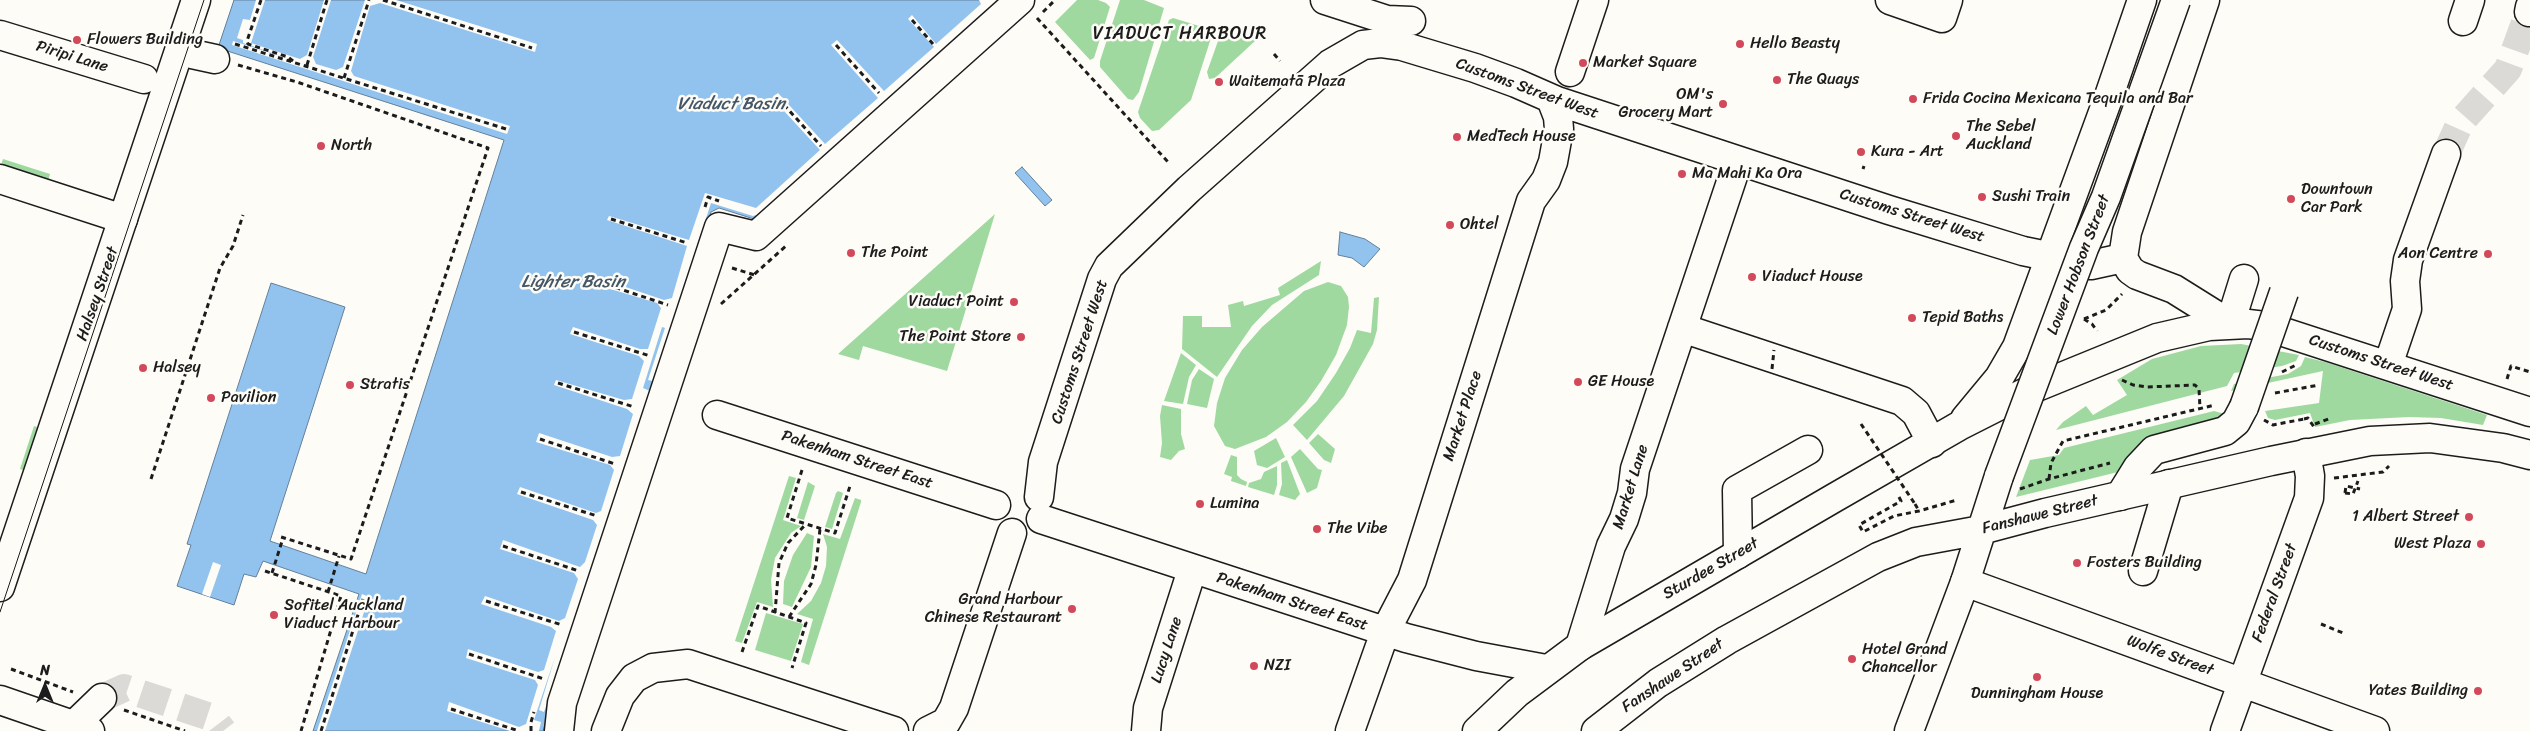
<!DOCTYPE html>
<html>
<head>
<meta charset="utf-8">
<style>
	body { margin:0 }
	#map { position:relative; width:2530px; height:731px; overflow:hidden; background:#fdfcf7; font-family:Sriracha,sans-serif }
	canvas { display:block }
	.north { position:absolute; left:20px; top:661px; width:50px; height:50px; -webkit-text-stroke:4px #fdfcf7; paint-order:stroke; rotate:0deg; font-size:14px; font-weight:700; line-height:20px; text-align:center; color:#1c1c1c }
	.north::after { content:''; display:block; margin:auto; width:18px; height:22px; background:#1c1c1c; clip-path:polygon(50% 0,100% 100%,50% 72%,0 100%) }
</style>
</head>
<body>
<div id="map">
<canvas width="2530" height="731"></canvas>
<div class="north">N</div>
</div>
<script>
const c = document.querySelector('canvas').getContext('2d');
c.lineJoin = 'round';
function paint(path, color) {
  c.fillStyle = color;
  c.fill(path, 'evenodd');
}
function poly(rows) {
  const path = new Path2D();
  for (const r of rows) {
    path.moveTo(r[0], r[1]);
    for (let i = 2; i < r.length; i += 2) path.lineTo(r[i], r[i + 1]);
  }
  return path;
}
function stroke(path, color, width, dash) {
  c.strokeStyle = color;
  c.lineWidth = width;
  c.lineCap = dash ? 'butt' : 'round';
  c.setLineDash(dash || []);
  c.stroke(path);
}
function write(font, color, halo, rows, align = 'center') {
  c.font = font + ' Sriracha,sans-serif';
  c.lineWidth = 5;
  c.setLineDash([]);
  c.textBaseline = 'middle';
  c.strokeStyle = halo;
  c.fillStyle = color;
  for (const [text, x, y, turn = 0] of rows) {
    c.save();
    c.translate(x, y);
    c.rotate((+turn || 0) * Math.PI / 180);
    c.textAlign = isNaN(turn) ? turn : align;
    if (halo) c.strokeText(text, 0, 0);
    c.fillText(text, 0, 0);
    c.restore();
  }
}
const green = poly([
	[1077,0,1098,0,1106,3,1110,7,1094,58,1090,60,1055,22],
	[1120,0,1144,0,1164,8,1139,92,1133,100,1128,99,1100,67,1100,61],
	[1173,18,1209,29,1212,35,1191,100,1159,130,1152,131,1140,118,1138,112,1169,20],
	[1223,27,1251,35,1255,41,1215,78,1209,79,1207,72],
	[3,159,50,174,48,181,1,165],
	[995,214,947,371,863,346,859,360,838,354],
	[1321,261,1319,275,1272,305,1252,326,1217,377,1182,349,1183,316,1202,316,1202,327,1231,327,1228,305,1243,301,1244,306,1280,295,1278,288],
	[1328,282,1341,286,1348,297,1349,307,1347,325,1336,355,1321,381,1306,402,1287,422,1266,437,1235,449,1225,446,1214,426,1217,403,1225,378,1242,350,1262,327,1304,291],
	[1379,297,1377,330,1373,344,1344,396,1307,440,1293,425,1317,401,1336,373,1350,348,1357,330,1371,333,1374,298],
	[2241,344,2299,355,2296,361,2282,366,2234,373,2227,386,2056,430,2063,422,2086,406,2093,415,2127,395,2117,380,2152,359,2201,346],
	[1181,353,1196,365,1189,377,1183,404,1164,401],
	[2305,357,2325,362,2487,415,2483,425,2441,418,2409,417,2350,420,2315,427,2310,413,2275,420,2268,418,2265,411,2319,403,2323,371,2231,391,2234,384,2288,374,2301,366],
	[1199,369,1214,379,1207,408,1187,404,1192,380],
	[1162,405,1181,409,1181,434,1185,449,1179,451,1171,460,1160,457,1162,443,1160,416],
	[2214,411,2225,414,2220,419,2160,433,2161,438,2118,472,2016,497,2030,460,2059,455,2064,448],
	[34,426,40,428,26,471,20,469],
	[1318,434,1335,449,1331,463,1324,460,1309,443],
	[1276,438,1285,457,1267,468,1257,465,1254,451],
	[1300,449,1318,469,1322,470,1317,488,1307,493,1291,457],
	[1231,455,1237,457,1237,475,1241,479,1247,482,1246,486,1231,481,1232,477,1224,474],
	[1287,460,1300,494,1295,500,1279,495,1282,484,1281,463],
	[1277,466,1277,485,1274,495,1248,487,1249,483,1261,479,1264,472],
	[789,476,796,478,783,520,801,526,791,533,775,558,771,580,773,607,757,602,742,643,735,641],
	[808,482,815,486,804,520,797,518],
	[838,491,843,493,832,529,825,527,836,493],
	[855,498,861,500,861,502,809,665,801,662,813,619,797,614,811,601,821,583,826,566,827,547,823,534,840,539],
	[807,533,814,536,811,567,792,607,783,604,784,581,793,555],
	[766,613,803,624,791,661,755,650]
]);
const water = poly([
	[234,0,1003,0,754,219,719,208,711,212,543,731,313,731,359,594,263,561,256,577,244,574,234,605,177,586,191,545,187,544,271,283,345,307,270,541,366,574,504,140,218,48,234,0],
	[1022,167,1052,200,1045,206,1015,173,1022,167],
	[1340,232,1365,239,1380,249,1364,267,1352,258,1338,255,1340,232]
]);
const pier = poly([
	[256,0,265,0,251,43,300,59,307,55,324,0,331,0,313,57,316,64,336,70,343,67,365,0,396,0,537,44,535,52,380,3,370,6,351,71,354,76,510,126,507,134,232,45,233,41,287,58,243,43,243,40,237,38,243,19,250,20],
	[979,0,998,0,760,214,753,216,711,203,653,381,648,380,665,328,662,327,643,388,650,391,563,658,544,712,539,710,555,657,534,720,541,722,539,731,510,731,447,711,449,702,519,727,526,724,538,685,535,680,466,658,468,649,538,672,544,670,556,631,551,627,481,604,485,596,559,621,565,618,578,579,574,573,500,549,503,540,580,567,585,562,597,525,593,520,517,494,520,487,596,513,601,511,614,470,610,465,536,442,539,433,612,457,620,456,633,414,627,409,554,385,556,380,624,400,632,399,644,361,639,356,570,334,573,327,640,349,648,349,661,308,657,303,587,282,590,275,664,300,672,298,687,246,607,220,609,216,689,240,705,193,756,208,820,150,772,98,778,93,825,144,878,98,831,45,837,40,884,91,934,47,908,19,912,15,936,44,981,4],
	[213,562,221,565,210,597,202,594],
	[362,594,369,597,325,731,317,731]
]);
const minorTunnel = poly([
	[2446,154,2460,123,2508,69,2529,12],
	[102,698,124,688,213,718,223,731]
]);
const path = poly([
	[261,0,247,41,248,44,288,57,293,61],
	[383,0,532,48],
	[1043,12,1055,0],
	[1037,18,1168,162],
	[912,20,933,44],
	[235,44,506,129],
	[836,45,879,93],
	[1274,54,1280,61],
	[238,65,297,82,488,148,351,559,278,536],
	[307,65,327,0],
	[344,78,369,0],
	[778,98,821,146],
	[1863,169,1864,166],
	[705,207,708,197,719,201],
	[611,219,687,243],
	[732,268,755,275],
	[590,279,668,305],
	[721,304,787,245],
	[2084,319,2106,310,2122,294],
	[2084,319,2092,324,2097,331],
	[574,332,650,356],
	[2282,372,2298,364],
	[2507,379,2511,366,2530,372],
	[2122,380,2133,385,2147,387,2195,385,2199,389,2200,408],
	[558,383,634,407],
	[2275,393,2319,385],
	[2304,419,2308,418,2314,427],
	[2315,424,2331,418],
	[540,439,615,464],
	[802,470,787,518,835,533,850,486],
	[2334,478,2383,472,2389,466],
	[151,479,220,268,233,246,243,215],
	[2049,479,2051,463,2063,441,2215,405],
	[2020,489,2049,479,2110,463],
	[521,492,597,516],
	[2345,493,2353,494,2358,481],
	[1899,497,1901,501,1859,525,1863,532,1894,516,1919,511,1957,500],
	[1915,504,1919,511],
	[503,546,579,571],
	[265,571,341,596,301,731],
	[272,573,283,538],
	[328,592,339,556],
	[486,601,562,625],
	[775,613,779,563,788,543,806,524],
	[789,617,811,584,816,565,820,529],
	[2321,624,2343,633],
	[742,652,758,606,806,623,792,668],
	[469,654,544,679],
	[11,669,73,692],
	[451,709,519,731],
	[124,710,185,731],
	[321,731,363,599],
	[531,731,531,722,534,712]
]);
const minor = poly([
	[1325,0,1387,20,1411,21],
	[1890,0,1942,18,1948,0],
	[2529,12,2530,7],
	[2463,21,2470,0],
	[0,35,144,79],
	[192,54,215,59],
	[1570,72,1594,0],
	[0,179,123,219],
	[2230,324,2244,279],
	[1682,328,1902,401,1916,413,1932,443],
	[2388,365,2407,309,2405,281,2408,260,2446,154],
	[717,415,996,505],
	[2120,496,2138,467,2154,450,2225,431,2236,422,2244,407],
	[1039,497,1043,462,1102,279,1109,266,1189,189,1330,64,1363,45,1380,43,1402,46,1475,68,1516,83,1557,101,1889,210,2023,251,2091,265,2123,258],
	[1041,519,1406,638,1476,656,1546,669],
	[1738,554,1737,490,1808,450],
	[2143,571,2169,484],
	[1965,582,2375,731],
	[1580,646,1611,546,1624,519,1632,493,1635,469,1738,161],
	[0,700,90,731],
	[74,725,102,698],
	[559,731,562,703,719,227,756,236,1020,0],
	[606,731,620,696,634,678,653,668,688,664,894,731],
	[928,731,946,722,954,708,1012,533],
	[1146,731,1148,708,1192,570],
	[1350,731,1385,632,1412,580,1531,201,1546,180,1553,162,1559,129,1558,117,1551,99],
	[2225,731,2309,498,2310,476,2306,453]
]);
const major = poly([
	[2205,0,2127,232,2123,258,2130,270,2137,275,2174,289,2230,324],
	[1965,419,1999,378,2017,347,2110,93,2142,0],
	[0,587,196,0],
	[1477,731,1517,693,1580,646,1834,498,1959,426,2032,389,2157,338,2209,326,2248,324,2265,326,2530,412],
	[1596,731,1658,683,1727,640,1878,557,1916,542,1981,530,2045,513,2271,461,2370,441,2430,438,2503,448,2530,455],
	[1909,731,1965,582,1999,476]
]);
const tram = poly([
	[0,612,204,0]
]);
const pathBridge = poly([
	[1772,369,1774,350],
	[2264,420,2273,425,2304,419],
	[1861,424,1915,504],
	[2345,493,2346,486,2360,489]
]);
const minorBridge = poly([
	[2244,407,2284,292]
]);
const majorBridge = poly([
	[1999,476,2084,248,2106,197,2176,0]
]);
const markers = [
	[77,40,5,"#d1495b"],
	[1740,44,5,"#d1495b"],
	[1583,63,5,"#d1495b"],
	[1777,80,5,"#d1495b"],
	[1219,82,5,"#d1495b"],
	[1913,99,5,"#d1495b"],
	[1723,104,5,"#d1495b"],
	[1956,136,5,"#d1495b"],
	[1457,137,5,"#d1495b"],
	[321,146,5,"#d1495b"],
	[1861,152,5,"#d1495b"],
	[1682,174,5,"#d1495b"],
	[1982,197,5,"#d1495b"],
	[2291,199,5,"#d1495b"],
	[1450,225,5,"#d1495b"],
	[851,253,5,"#d1495b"],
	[2488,254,5,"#d1495b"],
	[1752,277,5,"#d1495b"],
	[1014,302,5,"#d1495b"],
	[1912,318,5,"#d1495b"],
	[1021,337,5,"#d1495b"],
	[143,368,5,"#d1495b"],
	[1578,382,5,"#d1495b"],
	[350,385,5,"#d1495b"],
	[211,398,5,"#d1495b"],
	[1200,504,5,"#d1495b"],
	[2469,517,5,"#d1495b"],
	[1317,529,5,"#d1495b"],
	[2481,544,5,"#d1495b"],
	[2077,563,5,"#d1495b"],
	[1072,609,5,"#d1495b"],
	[274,615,5,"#d1495b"],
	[1852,659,5,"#d1495b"],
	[1254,666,5,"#d1495b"],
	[2037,677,5,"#d1495b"],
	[2478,691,5,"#d1495b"]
];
const poiNames = [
	["Flowers Building",87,40],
	["Hello Beasty",1750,44],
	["Market Square",1593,63],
	["The Quays",1787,80],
	["Waitematā Plaza",1229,82],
	["OM's",1713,95,"right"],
	["Grocery Mart",1713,113,"right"],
	["Frida Cocina Mexicana Tequila and Bar",1923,99],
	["The Sebel",1966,127],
	["Auckland",1966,145],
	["MedTech House",1467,137],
	["North",331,146],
	["Kura - Art",1871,152],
	["Ma Mahi Ka Ora",1692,174],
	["Downtown",2301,190],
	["Car Park",2301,208],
	["Sushi Train",1992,197],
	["Ohtel",1460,225],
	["The Point",861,253],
	["Aon Centre",2478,254,"right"],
	["Viaduct House",1762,277],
	["Viaduct Point",1004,302,"right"],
	["Tepid Baths",1922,318],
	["The Point Store",1011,337,"right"],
	["Halsey",153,368],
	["GE House",1588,382],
	["Stratis",360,385],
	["Pavilion",221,398],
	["Lumina",1210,504],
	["1 Albert Street",2459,517,"right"],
	["The Vibe",1327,529],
	["West Plaza",2471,544,"right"],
	["Fosters Building",2087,563],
	["Grand Harbour",1062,600,"right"],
	["Chinese Restaurant",1062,618,"right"],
	["Sofitel Auckland",284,606],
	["Viaduct Harbour",284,624],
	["Hotel Grand",1862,650],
	["Chancellor",1862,668],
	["NZI",1264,666],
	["Yates Building",2468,691,"right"],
	["Dunningham House",2037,694,"center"]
];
const streetNames = [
	["Piripi Lane",72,57,17],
	["Customs Street West",1527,89,20],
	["Customs Street West",1912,216,17],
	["Lower Hobson Street",2079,265,-69],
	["Halsey Street",98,294,-71],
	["Customs Street West",1080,352,-72],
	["Customs Street West",2381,363,18],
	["Market Place",1463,416,-72],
	["Pakenham Street East",857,460,18],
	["Market Lane",1631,487,-73],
	["Fanshawe Street",2040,515,-14],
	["Sturdee Street",1711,569,-30],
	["Federal Street",2275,593,-70],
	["Pakenham Street East",1292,602,18],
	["Lucy Lane",1167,650,-72],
	["Wolfe Street",2170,656,20],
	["Fanshawe Street",1673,676,-34]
];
const neighbourhoodNames = [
	["VIADUCT HARBOUR",1180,34]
];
const waterNames = [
	["Viaduct Basin",731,104],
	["Lighter Basin",573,282]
];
paint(green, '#9fd99f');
paint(water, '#92c3ee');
stroke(water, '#63809a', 1);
paint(pier, '#fdfcf7');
stroke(minorTunnel, '#dbdad6', 28, [28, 14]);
stroke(minor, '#1c1c1c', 31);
stroke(major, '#1c1c1c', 31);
stroke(path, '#1c1c1c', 3, [5, 4]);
stroke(minor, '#fdfcf7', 28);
stroke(major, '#fdfcf7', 28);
stroke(tram, '#1c1c1c', 1);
stroke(minorBridge, '#1c1c1c', 31, []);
stroke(majorBridge, '#1c1c1c', 31, []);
stroke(pathBridge, '#1c1c1c', 3, [5, 4]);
stroke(minorBridge, '#fdfcf7', 28);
stroke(majorBridge, '#fdfcf7', 28);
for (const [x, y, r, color] of markers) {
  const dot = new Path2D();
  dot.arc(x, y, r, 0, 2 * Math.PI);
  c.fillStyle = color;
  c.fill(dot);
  stroke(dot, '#fdfcf7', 2);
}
write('16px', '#1c1c1c', '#fdfcf7', poiNames, 'left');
write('16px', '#1c1c1c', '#fdfcf7', streetNames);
c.letterSpacing = '1px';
write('18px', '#1c1c1c', '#fdfcf7', neighbourhoodNames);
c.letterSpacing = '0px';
write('italic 18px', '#455666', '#fdfcf7', waterNames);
</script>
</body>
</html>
